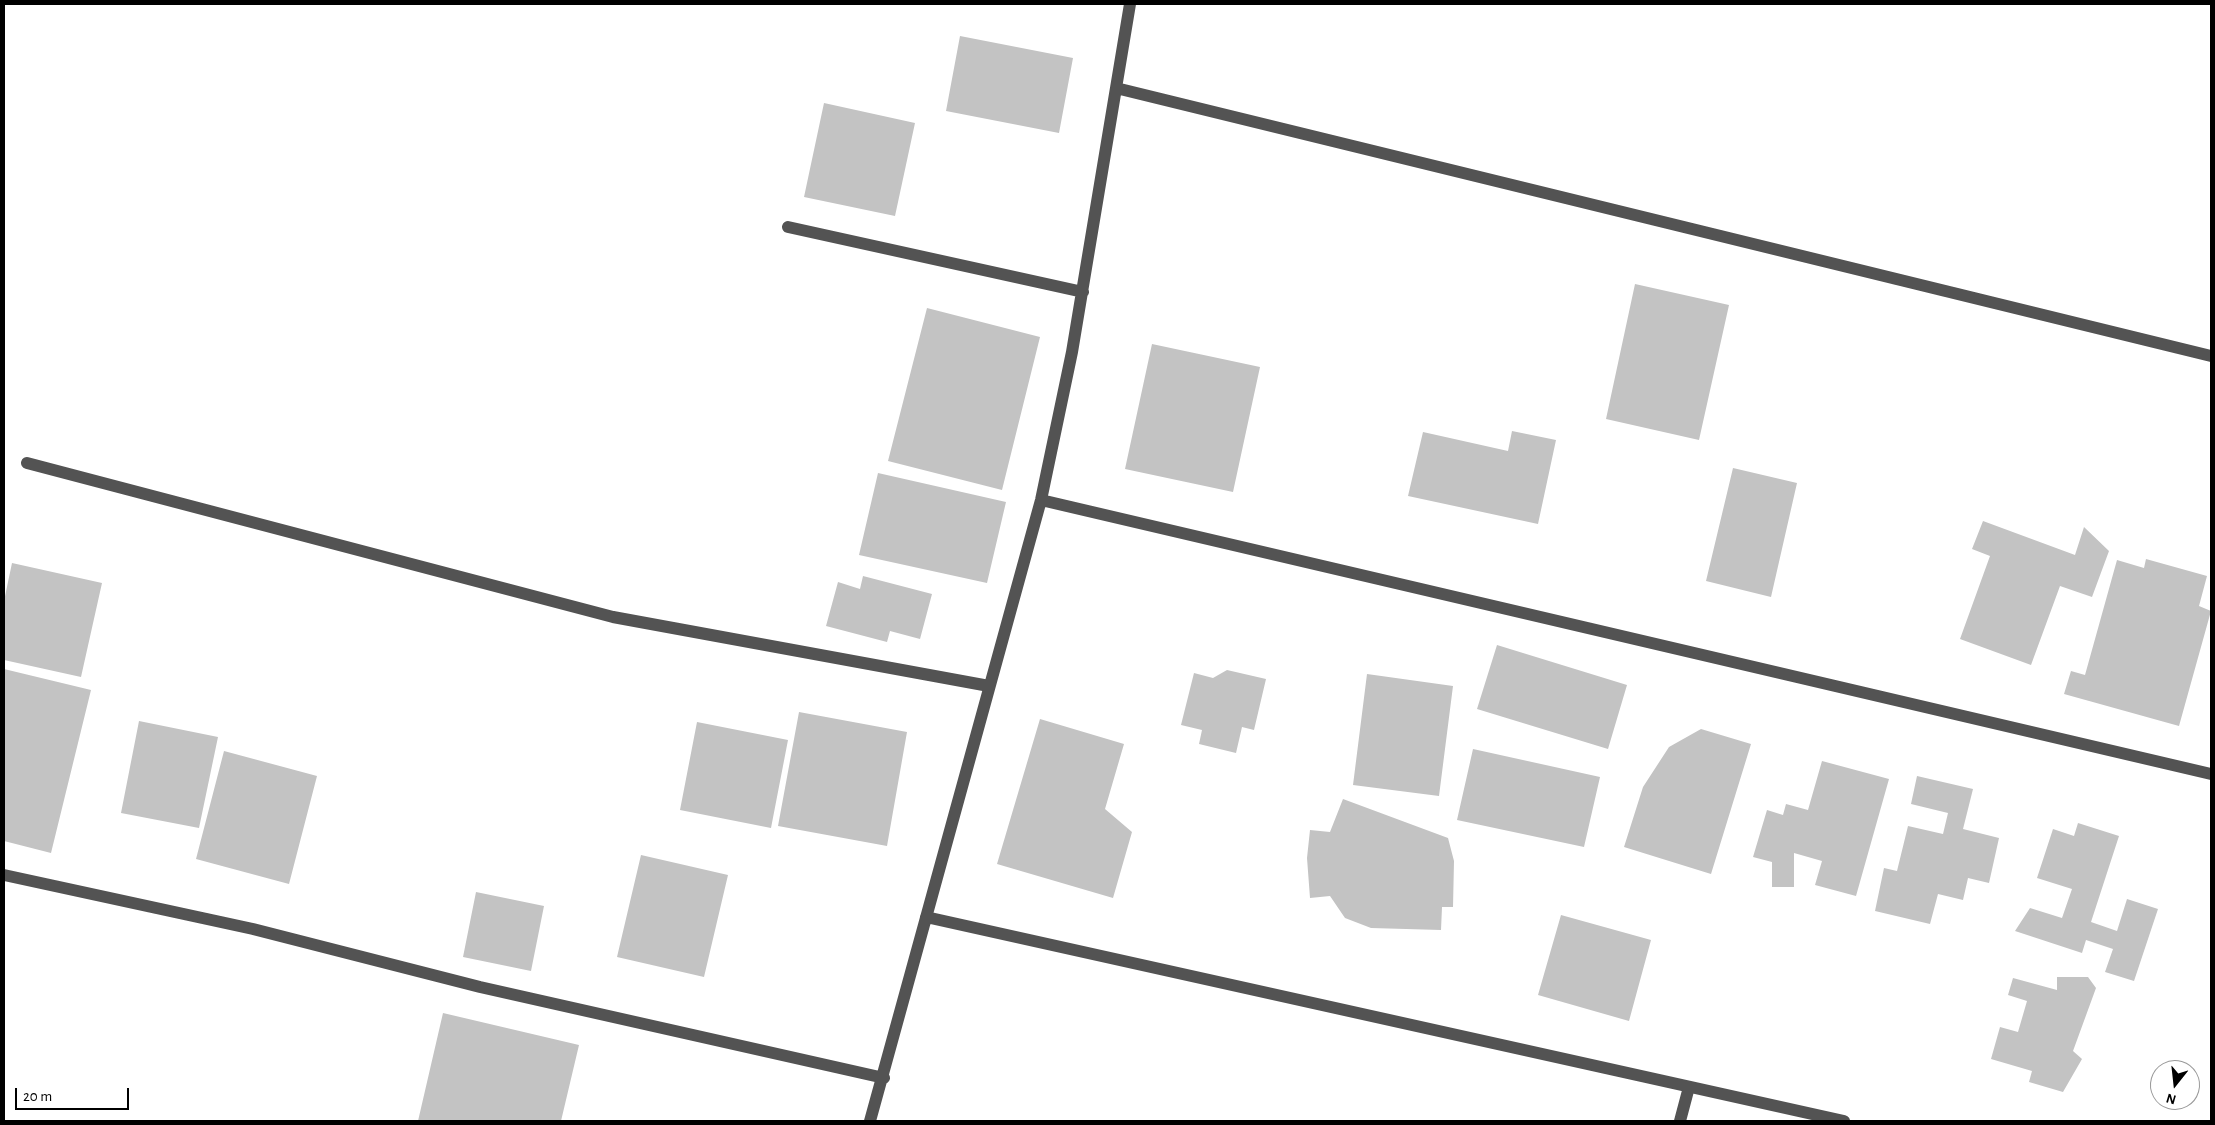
<!DOCTYPE html>
<html>
<head>
<meta charset="utf-8">
<style>
	body { margin:0 }
	#map { position:relative; width:2215px; height:1125px; overflow:hidden; background:#fff; font-family:"Alegreya Sans",sans-serif }
	canvas { display:block }
	.frame { position:absolute; inset:0; border:5px solid #000; pointer-events:none }
	.north { position:absolute; left:2150px; top:1060px; width:50px; height:50px; box-sizing:border-box; background:#fff; border:1px solid #999; border-radius:50%; rotate:196deg; font-size:14px; font-weight:700; line-height:20px; text-align:center; color:#000 }
	.north::after { content:''; display:block; margin:auto; width:18px; height:22px; background:#000; clip-path:polygon(50% 0,100% 100%,50% 72%,0 100%) }
	.scale { position:absolute; left:15px; top:1088px; width:114px; height:22px; box-sizing:border-box; border:2px solid #000; border-top:0; padding-left:6px; font-size:15px; line-height:18px; white-space:nowrap; color:#000; -webkit-text-stroke:4px #fff; paint-order:stroke }
</style>
</head>
<body>
<div id="map">
<canvas width="2215" height="1125"></canvas>
<div class="frame"></div>
<div class="north">N</div>
<div class="scale">20 m</div>
</div>
<script>
const c = document.querySelector('canvas').getContext('2d');
c.lineJoin = 'round';
function paint(path, color) {
  c.fillStyle = color;
  c.fill(path, 'evenodd');
}
function poly(rows) {
  const path = new Path2D();
  for (const r of rows) {
    path.moveTo(r[0], r[1]);
    for (let i = 2; i < r.length; i += 2) path.lineTo(r[i], r[i + 1]);
  }
  return path;
}
function stroke(path, color, width, dash) {
  c.strokeStyle = color;
  c.lineWidth = width;
  c.lineCap = dash ? 'butt' : 'round';
  c.setLineDash(dash || []);
  c.stroke(path);
}
const building = poly([
	[960,36,1073,58,1059,133,946,111],
	[824,103,915,123,895,216,804,197],
	[1635,284,1729,305,1699,440,1606,419],
	[927,308,1040,337,1002,490,888,461],
	[1152,344,1260,367,1233,492,1125,469],
	[1512,431,1556,440,1538,524,1408,496,1423,432,1508,451],
	[1733,468,1797,483,1771,597,1706,581],
	[878,473,1006,502,987,583,859,555],
	[1983,521,2075,555,2084,527,2109,551,2092,597,2060,586,2031,665,1960,639,1990,556,1972,549],
	[2146,559,2207,576,2199,606,2211,611,2179,726,2064,694,2071,671,2085,675,2117,560,2144,568],
	[12,563,102,583,81,677,4,660,4,601],
	[863,576,932,594,920,639,890,631,887,642,826,626,838,582,860,589],
	[1497,645,1627,685,1608,749,1477,709],
	[4,669,91,690,51,853,4,841],
	[1227,670,1266,679,1254,730,1242,727,1236,753,1199,744,1202,730,1181,725,1194,673,1213,678],
	[1367,674,1453,686,1439,796,1353,785],
	[799,712,907,732,887,846,778,826],
	[1040,719,1124,744,1105,809,1132,832,1113,898,997,864],
	[139,721,218,737,199,828,121,813],
	[697,722,788,740,771,828,680,810],
	[1701,729,1751,744,1711,874,1624,847,1643,787,1669,747],
	[1473,749,1600,777,1584,847,1457,820],
	[224,751,317,776,289,884,196,859],
	[1822,761,1889,779,1856,896,1815,885,1822,861,1794,853,1794,887,1772,887,1772,862,1753,857,1767,810,1783,815,1786,804,1808,810],
	[1917,776,1973,789,1963,829,1999,838,1989,883,1968,878,1963,900,1938,894,1930,924,1875,911,1884,868,1897,871,1908,826,1943,834,1948,813,1911,804],
	[1343,799,1448,838,1454,861,1453,907,1442,907,1441,930,1371,928,1345,918,1330,896,1310,898,1307,858,1310,830,1330,832],
	[2078,823,2119,836,2091,922,2117,931,2127,899,2158,909,2134,981,2105,972,2113,949,2086,940,2082,953,2015,931,2030,908,2062,918,2072,889,2037,878,2053,829,2074,836],
	[641,855,728,875,704,977,617,957],
	[476,892,544,906,531,971,463,957],
	[1561,915,1651,940,1629,1021,1538,995],
	[2057,977,2088,977,2096,988,2073,1051,2082,1059,2063,1092,2029,1082,2032,1071,1991,1059,2000,1027,2018,1032,2027,1001,2008,995,2013,978,2057,990],
	[443,1013,579,1045,561,1121,418,1121]
]);
const minor = poly([
	[1116,88,2211,356],
	[788,227,1083,292],
	[27,463,613,617,989,686],
	[1041,500,2211,774],
	[4,875,253,929,480,987,884,1078],
	[926,917,1844,1121],
	[870,1121,1041,500,1072,352,1130,4],
	[1680,1121,1689,1087]
]);
paint(building, '#c3c3c3');
stroke(minor, '#535353', 12);
</script>
</body>
</html>
